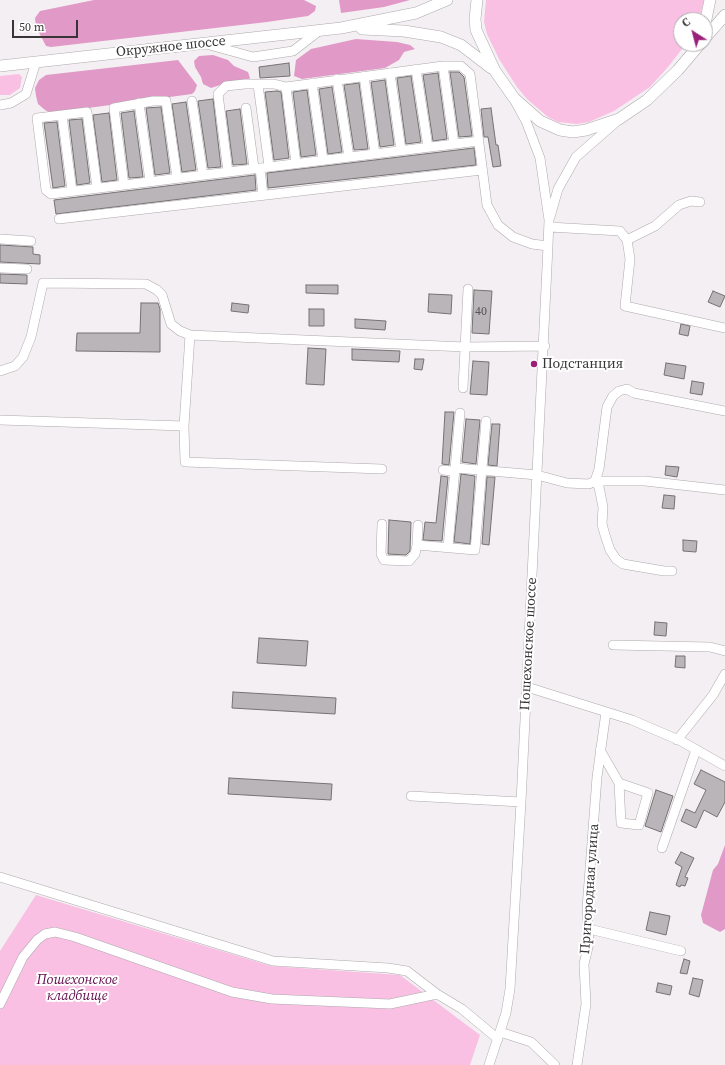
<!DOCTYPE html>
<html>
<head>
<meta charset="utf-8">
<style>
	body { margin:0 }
	#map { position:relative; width:725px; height:1065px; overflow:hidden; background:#f4eff2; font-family:"Source Serif 4",serif }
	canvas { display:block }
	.north { position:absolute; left:673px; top:12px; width:40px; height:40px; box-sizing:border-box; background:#fff; border:1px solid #afaeaf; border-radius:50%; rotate:324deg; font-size:11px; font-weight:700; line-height:16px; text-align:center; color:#373536 }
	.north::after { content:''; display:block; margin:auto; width:14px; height:18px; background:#9a217a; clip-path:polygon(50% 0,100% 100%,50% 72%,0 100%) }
	.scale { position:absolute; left:12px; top:20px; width:66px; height:18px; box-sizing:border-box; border:2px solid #373536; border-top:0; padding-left:5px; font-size:12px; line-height:14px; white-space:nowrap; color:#373536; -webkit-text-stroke:3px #fff; paint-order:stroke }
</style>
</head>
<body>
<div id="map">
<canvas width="725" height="1065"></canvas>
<div class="north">С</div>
<div class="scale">50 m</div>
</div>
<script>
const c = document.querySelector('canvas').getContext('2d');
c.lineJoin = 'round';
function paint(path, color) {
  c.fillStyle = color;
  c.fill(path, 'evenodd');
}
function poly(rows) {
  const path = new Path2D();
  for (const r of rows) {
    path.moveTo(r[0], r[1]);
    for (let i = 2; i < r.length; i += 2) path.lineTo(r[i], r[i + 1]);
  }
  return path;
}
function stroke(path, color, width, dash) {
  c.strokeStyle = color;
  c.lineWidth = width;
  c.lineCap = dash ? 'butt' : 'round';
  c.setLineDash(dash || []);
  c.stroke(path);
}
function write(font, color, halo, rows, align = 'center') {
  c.font = font + ' "Source Serif 4",serif';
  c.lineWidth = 4;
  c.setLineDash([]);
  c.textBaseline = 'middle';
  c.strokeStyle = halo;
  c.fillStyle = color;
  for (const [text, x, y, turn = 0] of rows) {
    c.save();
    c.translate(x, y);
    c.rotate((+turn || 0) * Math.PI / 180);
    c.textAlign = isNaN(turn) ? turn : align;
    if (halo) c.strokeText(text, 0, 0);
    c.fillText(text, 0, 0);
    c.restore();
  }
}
const green = poly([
	[486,0,704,0,699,20,681,20,681,44,686,44,668,67,650,87,614,111,589,122,577,124,558,122,548,117,527,99,517,87,499,59,487,34,484,22],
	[19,74,22,77,20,88,10,95,0,95,0,76],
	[36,895,271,966,400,975,480,1035,470,1065,0,1065,0,951]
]);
const forest = poly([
	[94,0,304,0,316,6,315,11,308,16,267,22,51,47,46,46,36,27,35,18,40,11],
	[339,0,410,0,384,7,341,13],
	[356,39,397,42,410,45,415,49,404,52,399,60,385,68,302,79,294,76,296,60,311,49],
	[213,55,228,60,234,66,248,72,250,78,247,81,226,83,211,88,203,84,201,77,195,67,194,61,199,56],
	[178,60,197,85,195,91,192,94,51,113,45,110,38,104,36,96,35,88,39,80,46,75],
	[725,845,725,929,720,932,703,923,701,915,713,870,718,864]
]);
const building = poly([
	[289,63,290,76,260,78,259,67,289,63],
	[450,72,459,72,464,77,472,136,459,137,450,72],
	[438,73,447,139,433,141,423,75,438,73],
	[411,76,421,142,406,144,397,78,411,76],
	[385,80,394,145,380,147,371,82,385,80],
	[359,83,368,149,354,150,344,85,359,83],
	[332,87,342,152,328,154,319,89,332,87],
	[307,90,316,155,301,157,293,92,307,90],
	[277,91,281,92,289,158,274,160,265,92,277,91],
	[213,99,221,167,208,168,198,101,213,99],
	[186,102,196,170,182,172,172,104,186,102],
	[161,107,170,173,155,175,146,108,161,107],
	[491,108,496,145,498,145,501,166,493,167,488,137,484,137,481,109,491,108],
	[240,109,247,164,233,165,226,111,240,109],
	[134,111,143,177,129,178,121,113,134,111],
	[109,113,117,180,102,182,93,115,109,113],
	[82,119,90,183,77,185,69,120,82,119],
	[57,122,65,186,53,188,44,123,57,122],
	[474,148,476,165,268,188,267,173,474,148],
	[255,175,256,190,56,214,54,200,255,175],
	[0,245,33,247,33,254,40,255,40,264,0,262,0,245],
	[0,274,27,275,27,284,0,283,0,274],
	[306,285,338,285,338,294,306,293,306,285],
	[474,290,492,291,489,334,472,333,474,290],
	[713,291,725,296,720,307,708,302,713,291],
	[429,294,452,295,451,314,428,312,429,294],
	[141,303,158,303,160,309,160,352,76,351,77,333,140,333,141,303],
	[232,303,249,305,248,313,231,311,232,303],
	[309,309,324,309,324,326,309,326,309,309],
	[355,319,386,321,385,330,355,328,355,319],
	[681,324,690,326,688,336,679,334,681,324],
	[308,348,326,349,324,385,306,384,308,348],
	[352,349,400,351,399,362,352,360,352,349],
	[415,359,424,359,422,370,414,369,415,359],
	[473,361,489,362,487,395,470,394,473,361],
	[666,363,686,366,684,379,664,375,666,363],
	[692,381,704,383,702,395,690,393,692,381],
	[445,412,454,412,449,465,442,464,445,412],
	[466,419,480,420,476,464,462,462,466,419],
	[492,424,500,424,497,466,488,465,492,424],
	[666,466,679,467,677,477,665,475,666,466],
	[461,474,475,476,470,544,454,542,461,474],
	[441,476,448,477,442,541,423,540,425,522,436,523,441,476],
	[487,477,495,477,489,545,482,544,487,477],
	[664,495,675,496,674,509,662,508,664,495],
	[389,520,411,522,410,551,406,555,388,554,389,520],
	[683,540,697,541,696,552,683,551,683,540],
	[655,622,667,623,666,636,654,635,655,622],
	[259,638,308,641,306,666,257,663,259,638],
	[676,656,685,656,685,668,675,667,676,656],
	[233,692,336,698,335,714,232,708,233,692],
	[701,770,725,782,725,802,717,817,704,810,696,828,681,821,686,809,695,813,706,790,694,784,701,770],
	[229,778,332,784,331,800,228,794,229,778],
	[656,790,673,796,661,832,645,826,656,790],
	[681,852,694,858,685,877,688,878,685,886,681,885,680,887,676,885,682,867,675,863,681,852],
	[650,912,670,916,666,935,646,930,650,912],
	[684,959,690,961,687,974,680,973,684,959],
	[693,978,703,980,699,997,689,994,693,978],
	[658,983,672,986,670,995,656,992,658,983]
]);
const minor = poly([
	[206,44,253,57,293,51,319,31],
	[443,66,454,144],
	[416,69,428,147],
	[390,73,401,150],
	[364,76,375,154],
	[337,79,349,157],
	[312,83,323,160],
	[258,85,269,166],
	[286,87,296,163],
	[192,101,203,175],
	[139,103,150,181],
	[0,105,11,103,26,94,36,62],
	[246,108,254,168],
	[62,115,72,191],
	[260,168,263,195],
	[228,172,218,94,226,86,245,84,274,84,286,87,443,66,461,66,470,74,487,205,498,225,513,237,532,244,548,246],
	[124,185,114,108,153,101,166,101,177,178],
	[97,188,87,112,37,118,46,190,51,194,479,141],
	[550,217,558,189,576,157,616,122],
	[59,219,482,170],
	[549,227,620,231,627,240,630,259,625,306,725,328],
	[0,239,31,241],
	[627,240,655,226,679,205,691,201,700,202],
	[0,268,27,269],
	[0,371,15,366,23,357,31,337,43,283,146,284,157,290,162,295,171,324,180,331,190,335],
	[463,388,468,289],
	[0,420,184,426],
	[382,469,185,462,184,426,190,335,465,347,545,346],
	[443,470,451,471,456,468,537,475,567,483,589,484,595,481,645,481,725,490],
	[595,481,599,469,607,407,613,396,619,391,627,389,634,393,725,411],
	[595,481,599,487,603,507,602,524,605,535,610,550,616,559,623,564,664,571,672,571],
	[382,524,381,554,384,560,409,561,415,554,417,545,475,550,486,421],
	[417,545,418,525],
	[448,547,460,413],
	[613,645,710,647,725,651],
	[527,687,632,720,681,741,725,766],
	[677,740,713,695,725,674],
	[600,750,619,783,648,793,639,825,621,823,619,783],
	[411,796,521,802],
	[662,848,696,750],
	[0,877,273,961,388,968,407,971,437,994,462,1009,498,1039],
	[589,929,681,951],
	[0,1004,23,957,37,940,45,934,55,932,75,937,232,992,272,999,390,1004,437,994],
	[500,1032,531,1042,555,1065],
	[489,1065,506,1013,510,989,521,802,548,246,549,220,540,158,526,121,515,101],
	[577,1065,586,1004,584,964,589,943,587,908,597,777,606,712]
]);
const major = poly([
	[477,0,475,19,476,30,495,71,514,98,540,121,560,130,573,132,586,130,619,119,647,100,678,70,700,44],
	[705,24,710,0],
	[362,29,404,31,441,37,461,45,491,68],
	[705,38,725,15],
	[0,66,341,28,416,13,447,0]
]);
const markers = [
	[534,364,4,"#9a217a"]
];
const numberNames = [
	["40",481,312]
];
const streetNames = [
	["Окружное шоссе",171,47,-6],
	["Пошехонское шоссе",529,644,-87],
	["Пригородная улица",590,889,-86]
];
const poiNames = [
	["Подстанция",542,364]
];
const parkNames = [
	["Пошехонское",77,980],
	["кладбище",77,996]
];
paint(green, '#f9c0e4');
paint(forest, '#e199c7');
paint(building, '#bab5b8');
stroke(building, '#767274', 1);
stroke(minor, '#aea9ac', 10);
stroke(major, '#aea9ac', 12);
stroke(minor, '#fff', 9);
stroke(major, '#fff', 11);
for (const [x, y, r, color] of markers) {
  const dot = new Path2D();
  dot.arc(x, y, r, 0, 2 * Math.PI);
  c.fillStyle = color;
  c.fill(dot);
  stroke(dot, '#fff', 1.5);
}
write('12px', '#585556', null, numberNames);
write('14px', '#373536', '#fff', streetNames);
write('14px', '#373536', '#fff', poiNames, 'left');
write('italic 14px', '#600a4a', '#fff', parkNames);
</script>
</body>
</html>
